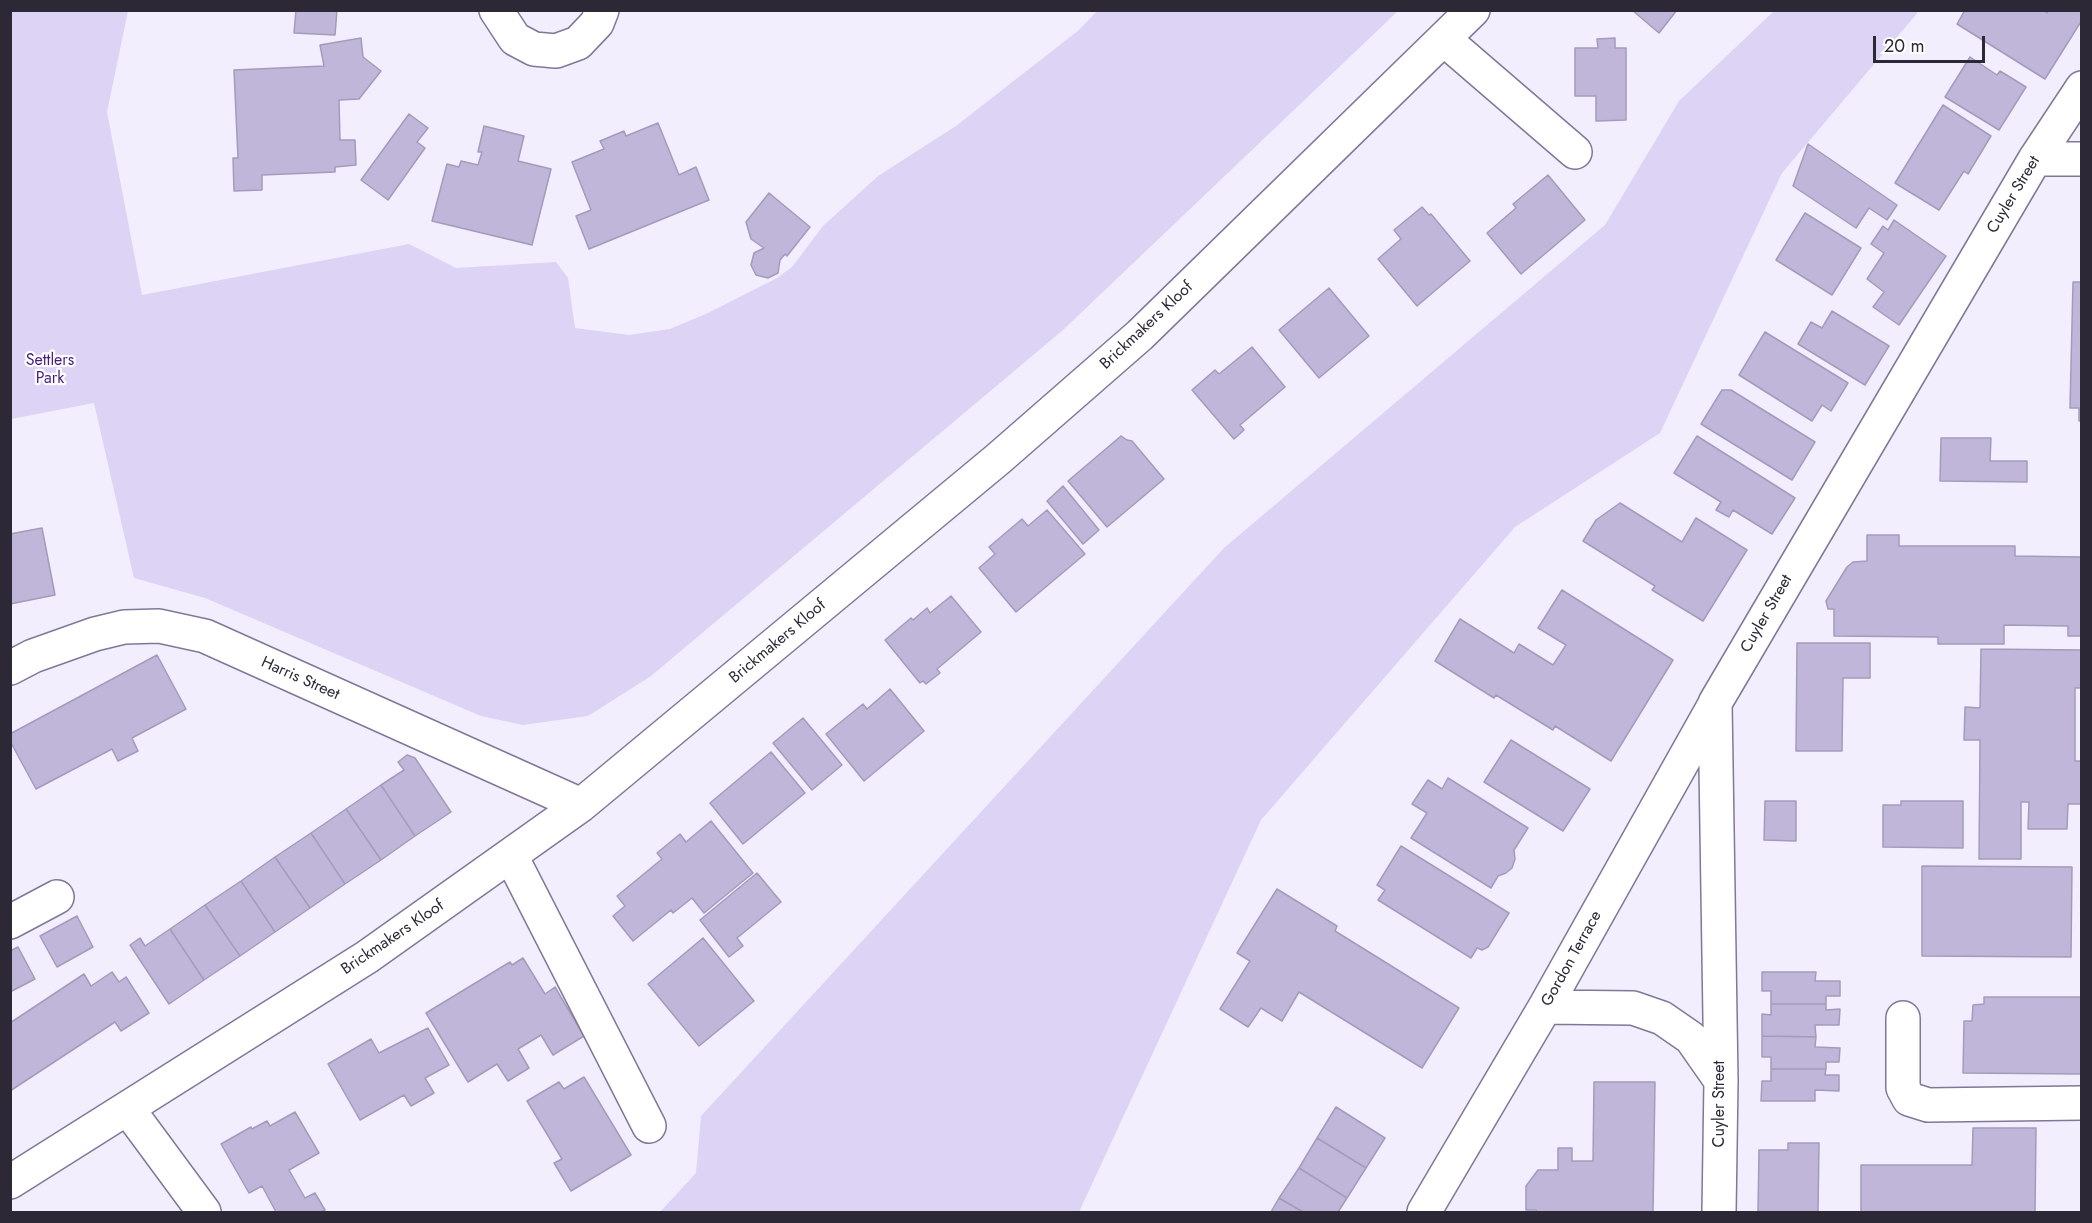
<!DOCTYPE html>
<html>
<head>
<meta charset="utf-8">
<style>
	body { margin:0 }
	#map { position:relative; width:2092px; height:1223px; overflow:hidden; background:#f2eefd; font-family:Jost,sans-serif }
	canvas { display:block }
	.frame { position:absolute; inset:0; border:12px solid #2c2835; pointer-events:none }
	.scale { position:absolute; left:1873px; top:36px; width:112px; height:27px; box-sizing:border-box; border:3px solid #2c2835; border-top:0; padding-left:8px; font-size:18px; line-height:21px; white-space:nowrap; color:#2c2835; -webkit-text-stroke:4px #fff; paint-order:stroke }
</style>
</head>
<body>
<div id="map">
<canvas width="2092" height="1223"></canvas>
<div class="frame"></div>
<div class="scale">20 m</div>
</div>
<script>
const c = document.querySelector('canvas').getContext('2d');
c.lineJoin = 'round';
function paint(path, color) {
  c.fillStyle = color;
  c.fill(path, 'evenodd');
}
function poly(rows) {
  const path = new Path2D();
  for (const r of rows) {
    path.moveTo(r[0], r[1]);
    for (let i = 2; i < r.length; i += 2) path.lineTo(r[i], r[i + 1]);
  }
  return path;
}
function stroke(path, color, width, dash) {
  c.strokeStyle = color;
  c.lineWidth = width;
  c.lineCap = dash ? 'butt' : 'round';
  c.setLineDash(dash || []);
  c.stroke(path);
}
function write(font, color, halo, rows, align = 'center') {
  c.font = font + ' Jost,sans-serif';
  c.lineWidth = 4.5;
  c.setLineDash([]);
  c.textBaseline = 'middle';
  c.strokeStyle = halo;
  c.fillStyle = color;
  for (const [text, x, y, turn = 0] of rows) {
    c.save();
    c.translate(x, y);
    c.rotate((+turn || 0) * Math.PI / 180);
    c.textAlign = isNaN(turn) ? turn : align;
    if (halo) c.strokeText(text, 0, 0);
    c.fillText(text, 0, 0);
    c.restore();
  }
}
const green = poly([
	[11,10,128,11,107,112,142,295,409,244,456,268,556,262,568,278,575,328,629,335,670,329,708,313,777,278,792,267,823,226,878,176,956,126,1079,30,1097,11,1398,11,1063,330,651,676,588,716,523,725,481,716,205,598,134,578,94,403,11,419],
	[1774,11,1919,11,1782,173,1660,433,1515,527,1261,820,1079,1212,660,1212,696,1173,701,1116,1224,548,1605,225,1679,101]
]);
const building = poly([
	[296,10,337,10,335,35,294,33,296,10],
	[1632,10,1677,10,1659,33,1632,10],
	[1965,10,2044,10,2047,13,2048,10,2082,10,2082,20,2045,79,1957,24,1965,10],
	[361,38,363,57,381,71,359,99,339,100,340,140,355,140,356,165,335,167,335,172,262,175,262,190,234,191,233,158,238,158,234,70,324,66,320,45,361,38],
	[1615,38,1615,48,1626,48,1626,120,1596,121,1596,96,1575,96,1575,48,1598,48,1597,39,1615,38],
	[1970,57,1997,75,2000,71,2026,87,1999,130,1945,97,1970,57],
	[1943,105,1991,136,1968,174,1964,171,1939,210,1895,183,1943,105],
	[409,114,428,128,417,142,425,148,388,200,361,180,409,114],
	[658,123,679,175,696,167,709,200,589,249,576,216,591,210,572,162,604,149,600,141,624,131,626,136,658,123],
	[484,126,524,136,518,161,551,169,532,245,432,221,447,164,459,167,461,161,478,165,482,152,478,152,484,126],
	[1808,144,1897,205,1887,220,1869,208,1856,228,1793,186,1808,144],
	[1548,175,1585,220,1521,274,1487,233,1516,208,1513,204,1548,175],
	[769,193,810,227,787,256,785,254,780,260,778,273,768,278,756,275,751,265,754,253,764,248,751,239,746,222,769,193],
	[1422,207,1429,215,1431,214,1470,261,1417,306,1378,259,1401,239,1394,230,1422,207],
	[1805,213,1861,248,1832,295,1776,260,1805,213],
	[1894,220,1946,256,1899,325,1873,307,1884,292,1867,279,1884,253,1871,244,1883,226,1888,230,1894,220],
	[2073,282,2082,282,2082,421,2079,421,2079,408,2070,408,2073,282],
	[1329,288,1369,336,1319,378,1279,330,1329,288],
	[1832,311,1889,346,1865,385,1798,344,1811,322,1822,328,1832,311],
	[1765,332,1848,383,1831,411,1822,405,1812,421,1739,375,1765,332],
	[1252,347,1285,387,1240,425,1244,430,1234,439,1192,390,1215,370,1219,374,1252,347],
	[1722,390,1731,390,1815,442,1792,480,1701,424,1722,390],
	[1121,436,1127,440,1132,441,1164,479,1107,527,1068,481,1121,436],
	[1697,436,1795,498,1772,534,1733,510,1729,517,1716,510,1721,502,1674,473,1697,436],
	[1941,438,1991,438,1990,461,2027,461,2027,482,1940,481,1941,438],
	[1063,486,1099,530,1083,544,1047,501,1063,486],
	[1620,503,1682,542,1696,518,1747,550,1703,621,1652,590,1655,586,1583,541,1596,520,1620,503],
	[1047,510,1085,554,1016,612,979,568,995,554,989,547,1022,519,1028,526,1047,510],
	[42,528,55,595,10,604,10,534,42,528],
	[1867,535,1899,535,1899,546,2015,546,2015,556,2082,557,2082,636,2068,636,2068,626,2004,625,2004,644,1938,644,1938,637,1834,636,1834,609,1828,609,1826,601,1847,567,1853,562,1867,561,1867,535],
	[1562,590,1673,660,1611,761,1555,726,1553,730,1496,695,1494,698,1435,661,1460,619,1514,653,1519,644,1553,665,1566,645,1538,628,1562,590],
	[951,596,981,632,937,669,940,673,926,684,923,681,920,683,885,640,911,618,913,620,927,608,930,613,951,596],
	[1797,643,1870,643,1870,678,1843,678,1842,751,1796,751,1797,643],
	[1981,649,2082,650,2082,688,2075,688,2075,761,2082,761,2082,804,2068,804,2067,829,2028,829,2029,802,2021,802,2021,859,1979,859,1980,740,1964,740,1965,707,1980,708,1981,649],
	[157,655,186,709,132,738,138,751,118,761,112,749,36,789,10,741,10,734,157,655],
	[890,689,924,731,864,781,826,734,863,704,867,709,890,689],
	[803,718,842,765,812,790,773,743,803,718],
	[1511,740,1590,789,1563,831,1484,782,1511,740],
	[771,752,805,793,743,844,710,803,771,752],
	[407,755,415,758,451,812,415,836,381,785,404,770,398,762,407,755],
	[1448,778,1528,828,1514,850,1515,859,1512,868,1506,873,1498,876,1491,888,1411,838,1427,813,1412,804,1428,780,1442,789,1448,778],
	[381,785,415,836,381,860,346,809,381,785],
	[1765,801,1796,801,1796,841,1764,840,1765,801],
	[1901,801,1963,801,1963,848,1883,847,1883,805,1901,805,1901,801],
	[346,809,381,860,345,884,311,833,346,809],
	[711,821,753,873,704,913,692,898,673,913,671,910,633,941,613,916,625,906,617,896,662,859,657,853,680,834,686,842,711,821],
	[311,833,345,884,310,908,275,857,311,833],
	[1401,846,1509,913,1488,947,1482,950,1477,948,1471,958,1378,900,1385,890,1377,885,1401,846],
	[275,857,310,908,275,932,241,881,275,857],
	[1922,866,2072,867,2071,957,1922,956,1922,866],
	[757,873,781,902,737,938,743,946,729,957,700,920,757,873],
	[241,881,275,932,240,956,205,905,241,881],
	[1277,889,1337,926,1335,931,1459,1008,1422,1068,1299,992,1282,1021,1261,1008,1248,1027,1220,1009,1250,961,1237,953,1277,889],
	[205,905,240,956,204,980,170,929,205,905],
	[77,916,93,947,57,967,40,936,77,916],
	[170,929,204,980,169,1004,130,945,140,938,145,946,170,929],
	[703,938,754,1001,699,1046,648,984,703,938],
	[18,947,35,979,10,992,10,951,18,947],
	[523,958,545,994,555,987,584,1036,553,1055,541,1035,518,1049,529,1068,508,1081,497,1064,468,1082,426,1013,510,962,512,965,523,958],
	[112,972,119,982,126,977,149,1013,121,1031,115,1022,10,1091,10,1023,84,974,91,986,112,972],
	[1762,972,1816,972,1815,981,1840,981,1840,996,1826,996,1826,1004,1771,1004,1771,991,1762,991,1762,972],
	[1984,997,2082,997,2082,1074,1963,1073,1964,1021,1972,1021,1973,1005,1984,1004,1984,997],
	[1771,1004,1826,1004,1826,1010,1840,1009,1839,1025,1815,1025,1816,1037,1762,1036,1762,1014,1771,1015,1771,1004],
	[428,1028,449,1065,425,1078,434,1093,411,1106,404,1095,360,1120,328,1064,371,1039,379,1053,428,1028],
	[1762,1036,1816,1037,1815,1047,1840,1048,1839,1062,1826,1062,1826,1069,1771,1069,1771,1057,1762,1057,1762,1036],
	[1771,1069,1826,1069,1825,1075,1839,1075,1839,1091,1815,1090,1815,1101,1761,1101,1762,1081,1771,1081,1771,1069],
	[584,1077,631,1155,571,1191,554,1163,562,1159,527,1101,559,1082,564,1089,584,1077],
	[1594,1082,1655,1082,1653,1212,1537,1212,1536,1210,1526,1210,1526,1186,1538,1170,1558,1170,1558,1148,1572,1148,1572,1161,1593,1161,1594,1082],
	[1336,1107,1385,1138,1366,1168,1317,1138,1336,1107],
	[295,1112,319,1153,289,1170,305,1198,315,1193,325,1210,321,1212,276,1212,262,1186,249,1193,221,1144,251,1127,252,1129,267,1121,270,1126,295,1112],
	[1973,1128,2036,1128,2035,1212,1861,1212,1861,1165,1972,1165,1973,1128],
	[1317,1138,1366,1168,1347,1198,1299,1168,1317,1138],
	[1788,1143,1819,1143,1818,1212,1758,1212,1759,1150,1788,1150,1788,1143],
	[1299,1168,1347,1198,1338,1212,1303,1212,1279,1198,1299,1168],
	[1279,1198,1303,1212,1271,1212,1279,1198]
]);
const minor = poly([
	[496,10,515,39,534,49,556,51,578,43,597,23,602,10],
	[1445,40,1575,152],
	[2035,159,2082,159],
	[10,668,33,656,95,634,124,627,159,626,205,636,581,805],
	[511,856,649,1126],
	[10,922,57,897],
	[1545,1007,1633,1008,1662,1018,1691,1038,1721,1081],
	[1903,1018,1903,1088,1909,1099,1928,1105,2082,1103],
	[128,1109,204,1212],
	[10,1182,367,957,581,805,998,459,1140,335,1473,10],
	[1424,1212,1545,1007,1715,704],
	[1719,1212,1721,1081,1715,703,2035,159,2082,88]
]);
const streetNames = [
	["Cuyler Street",2014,195,-59],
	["Brickmakers Kloof",1147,326,-43],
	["Cuyler Street",1767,614,-60],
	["Brickmakers Kloof",778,642,-40],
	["Harris Street",300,679,24],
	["Brickmakers Kloof",393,938,-34],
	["Gordon Terrace",1572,959,-61],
	["Cuyler Street",1720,1104,-90]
];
const parkNames = [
	["Settlers",50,361],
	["Park",50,379]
];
paint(green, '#ddd3f5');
paint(building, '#c0b6d9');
stroke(building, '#a49bbc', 1.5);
stroke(minor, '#817797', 36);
stroke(minor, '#fff', 33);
write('16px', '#2c2835', '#fff', streetNames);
write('16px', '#481c7e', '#fff', parkNames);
</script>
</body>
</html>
